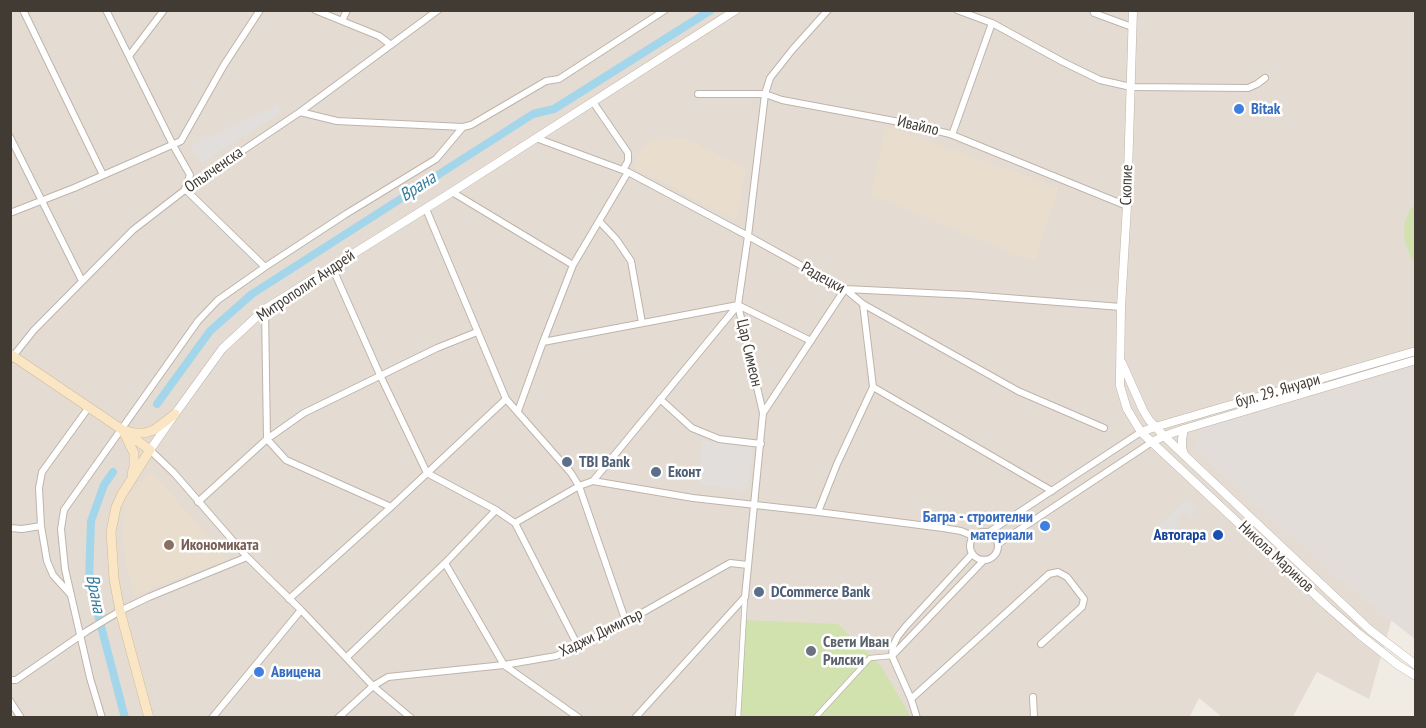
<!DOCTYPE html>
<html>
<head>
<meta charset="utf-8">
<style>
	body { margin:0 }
	#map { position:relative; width:1426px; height:728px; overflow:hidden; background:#f0ebe3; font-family:"PT Sans Narrow",sans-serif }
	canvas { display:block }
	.frame { position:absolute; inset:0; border:12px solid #423b34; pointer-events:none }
</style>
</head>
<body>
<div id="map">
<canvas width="1426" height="728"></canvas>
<div class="frame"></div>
</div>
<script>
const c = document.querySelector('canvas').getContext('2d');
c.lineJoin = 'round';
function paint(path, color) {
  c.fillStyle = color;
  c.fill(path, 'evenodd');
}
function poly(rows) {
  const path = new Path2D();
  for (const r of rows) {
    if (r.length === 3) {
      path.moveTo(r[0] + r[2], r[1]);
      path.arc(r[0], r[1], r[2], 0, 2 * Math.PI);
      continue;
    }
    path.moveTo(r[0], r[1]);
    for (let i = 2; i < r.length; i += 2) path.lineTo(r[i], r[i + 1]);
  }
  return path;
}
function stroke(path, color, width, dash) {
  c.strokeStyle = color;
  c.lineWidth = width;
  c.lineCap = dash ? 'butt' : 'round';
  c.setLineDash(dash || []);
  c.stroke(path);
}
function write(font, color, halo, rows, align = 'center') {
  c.font = font + ' "PT Sans Narrow",sans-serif';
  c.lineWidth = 5;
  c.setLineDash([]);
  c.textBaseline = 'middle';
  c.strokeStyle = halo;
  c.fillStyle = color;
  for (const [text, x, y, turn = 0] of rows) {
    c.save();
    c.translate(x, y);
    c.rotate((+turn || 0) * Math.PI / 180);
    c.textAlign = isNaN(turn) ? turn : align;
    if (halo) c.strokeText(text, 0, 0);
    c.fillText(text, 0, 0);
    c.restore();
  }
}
const residential = poly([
	[10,11,1415,11,1415,537,1369,699,1317,672,1292,718,1222,717,1199,698,1189,718,11,717]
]);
const industrial = poly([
	[1415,367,1416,367,1415,639,1337,578,1195,450,1200,429]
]);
const education = poly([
	[886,126,1059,188,1034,262,871,195],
	[684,138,746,168,737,220,633,167,648,140],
	[151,471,228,559,135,595,128,572,121,532,126,498]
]);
const green = poly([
	[1415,205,1415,262,1411,258,1406,246,1404,233,1405,222,1410,209],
	[741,620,838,624,881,666,911,717,736,718]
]);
const parking = poly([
	[277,105,281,112,202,163,190,146],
	[703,441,753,447,748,490,699,485],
	[1187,498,1198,509,1190,517,1184,512,1177,520,1181,524,1162,543,1157,537,1159,535,1154,531]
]);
const canal = poly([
	[157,404,210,331,252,294,533,114,554,109,711,10],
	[113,472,104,485,91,521,89,580,125,718]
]);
const pedestrian = poly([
	[738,718,745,597],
	[815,718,870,658,892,656]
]);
const minor = poly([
	[23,10,103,175],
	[315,10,379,36,391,45],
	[957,10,992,23,1063,62,1100,80,1131,87,1248,88,1257,84,1265,78],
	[1093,10,1094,13,1132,27],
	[342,21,347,10],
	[129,56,164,10],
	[698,94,765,94,782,100,905,123,950,134,1127,206],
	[593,102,628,153,628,161,623,170],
	[300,112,337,121,463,127],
	[952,135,992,23],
	[10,137,82,281],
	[536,138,628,172,748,236,831,282,845,289,863,304,1018,391,1104,428],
	[452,192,573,265],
	[426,209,506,399,571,473,579,486,626,622],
	[10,213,74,188,181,141,224,65,260,10],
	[599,221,616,239,631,261,642,323],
	[265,267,346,214,436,159,463,127,471,125,546,81,559,79,665,10],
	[332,267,380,375,427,473,496,510,515,523,578,646],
	[863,304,873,387,1052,491],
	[543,342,738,305,811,341],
	[10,360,34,330,133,230,190,186,300,112,438,10],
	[660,399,692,428,719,439,761,444],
	[518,411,543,342,573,265,628,172],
	[763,413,845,289,969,295,1121,307],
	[150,450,174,473,247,557,301,610,373,686,411,718],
	[593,481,693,498,818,512,943,528,961,531,973,536],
	[198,502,267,439,265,309],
	[391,507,286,460,267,439,304,413,437,348,477,332],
	[818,512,837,464,873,387],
	[515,523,579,486,593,481,738,305],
	[10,528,22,529,41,526],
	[984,546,14],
	[989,532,1141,432],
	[998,544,1152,442],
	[445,563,504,665,579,718],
	[71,595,53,575,47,561,41,526,39,488,42,472,89,407],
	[289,599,391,507,506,399],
	[892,656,984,560],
	[347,657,445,563,496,510],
	[10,680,16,680,87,631,120,611,149,597,247,557],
	[1033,697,1034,718],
	[911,699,1049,574,1058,572,1067,577,1084,599,1082,607,1041,644],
	[10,701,21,718],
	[102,718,90,678,65,569,61,529,64,510,198,321,218,300,265,267,185,189,190,175,173,145,106,10],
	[212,718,301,610],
	[338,718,373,686,388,677,504,665,556,656,626,622,730,563,748,565],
	[635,718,745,597,763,413,738,305,748,236,765,94,770,78,793,49,828,10],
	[917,718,911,699,892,656,893,646,898,636,906,626,972,554]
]);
const tertiary = poly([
	[1133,10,1127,206,1121,307,1120,375,1120,386,1127,409,1141,432,1328,607,1359,634,1398,665,1416,676],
	[1122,363,1143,410,1149,420,1164,436,1370,630,1416,665],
	[1184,429,1182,439,1182,448,1184,454],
	[1141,432,1155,427,1416,351],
	[1152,442,1164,436,1184,429,1416,360],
	[150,450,175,414,222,349,265,309,452,192,736,10]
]);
const secondary = poly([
	[10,354,121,429,150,450,121,496,116,507,111,532,114,579,120,611,149,718],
	[127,431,135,433,145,433,154,430,175,414],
	[124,433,134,453,134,467,132,474]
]);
const markers = [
	[1239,109,6,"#3f7fe0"],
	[567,462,6,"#5c6f8a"],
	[656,472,6,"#5c6f8a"],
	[1045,526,6,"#3f7fe0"],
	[1218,535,6,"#1a4fb4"],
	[169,545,6,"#8d6e63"],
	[759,592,6,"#5c6f8a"],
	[811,651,6,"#6b7280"],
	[259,672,6,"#3f7fe0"]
];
const shopNames = [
	["Bitak",1251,109],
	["Багра - строителни",1033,517,"right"],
	["материали",1033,535,"right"],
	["Авицена",271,672]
];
const streetNames = [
	["Ивайло",918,126,13],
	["Опълченска",214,170,-35],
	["Скопие",1127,185,-88],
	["Радецки",823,278,29],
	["Митрополит Андрей",306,286,-34],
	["Цар Симеон",749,353,77],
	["бул. 29. Януари",1278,391,-16],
	["Никола Маринов",1276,557,43],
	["Хаджи Димитър",601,633,-26]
];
const serviceNames = [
	["TBI Bank",579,462],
	["Еконт",668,472],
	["DCommerce Bank",771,592]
];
const transitNames = [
	["Автогара",1206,535]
];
const educationNames = [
	["Икономиката",181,545]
];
const worshipNames = [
	["Свети Иван",823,642],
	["Рилски",823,660]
];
const waterNames = [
	["Врана",418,187,-33],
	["Врана",95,594,79]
];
paint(residential, '#e4dcd2');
paint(industrial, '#e2ddd9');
paint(education, '#e9dece');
paint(green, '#d2e2af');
paint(parking, '#e1dedc');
stroke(canal, '#a3d6ea', 8);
stroke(pedestrian, '#beb4aa', 6);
stroke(minor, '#beb4aa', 8);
stroke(tertiary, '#beb4aa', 9);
stroke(secondary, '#d0ba99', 10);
stroke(pedestrian, '#fff', 4.5);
stroke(minor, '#fff', 6);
stroke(tertiary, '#fff', 8);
stroke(secondary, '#fae6c4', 9);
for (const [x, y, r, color] of markers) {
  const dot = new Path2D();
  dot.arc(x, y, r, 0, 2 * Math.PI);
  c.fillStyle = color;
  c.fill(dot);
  stroke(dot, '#fff', 2);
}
write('bold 16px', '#366cbe', '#fff', shopNames, 'left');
write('16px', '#423b34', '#fff', streetNames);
write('bold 16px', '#4e5e75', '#fff', serviceNames, 'left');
write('bold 16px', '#164399', '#fff', transitNames, 'right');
write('bold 16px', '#785e54', '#fff', educationNames, 'left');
write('bold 16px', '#5b616d', '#fff', worshipNames, 'left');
write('italic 18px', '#347e9d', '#fff', waterNames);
</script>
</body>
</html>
